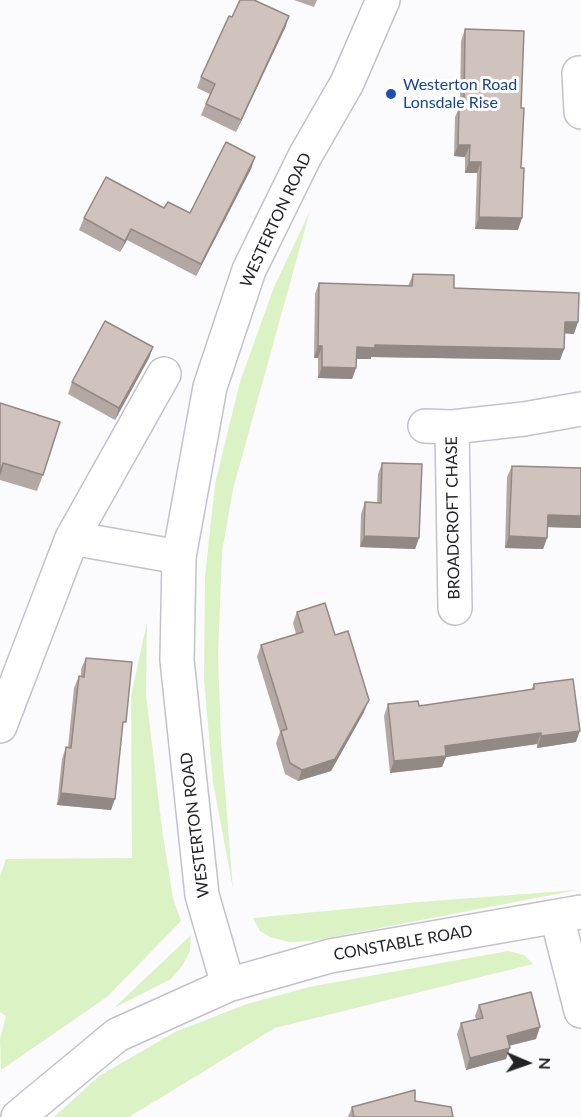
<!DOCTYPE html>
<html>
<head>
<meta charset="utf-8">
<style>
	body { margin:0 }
	#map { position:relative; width:581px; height:1117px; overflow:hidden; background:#fbfbfd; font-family:Lato,sans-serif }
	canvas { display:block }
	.north { position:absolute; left:497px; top:1033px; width:60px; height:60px; -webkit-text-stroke:4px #fff; paint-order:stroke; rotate:92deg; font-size:16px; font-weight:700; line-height:24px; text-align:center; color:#232227 }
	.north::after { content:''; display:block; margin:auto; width:21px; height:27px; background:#232227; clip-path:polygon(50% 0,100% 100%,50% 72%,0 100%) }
</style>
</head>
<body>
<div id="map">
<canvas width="581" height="1117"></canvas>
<div class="north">N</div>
</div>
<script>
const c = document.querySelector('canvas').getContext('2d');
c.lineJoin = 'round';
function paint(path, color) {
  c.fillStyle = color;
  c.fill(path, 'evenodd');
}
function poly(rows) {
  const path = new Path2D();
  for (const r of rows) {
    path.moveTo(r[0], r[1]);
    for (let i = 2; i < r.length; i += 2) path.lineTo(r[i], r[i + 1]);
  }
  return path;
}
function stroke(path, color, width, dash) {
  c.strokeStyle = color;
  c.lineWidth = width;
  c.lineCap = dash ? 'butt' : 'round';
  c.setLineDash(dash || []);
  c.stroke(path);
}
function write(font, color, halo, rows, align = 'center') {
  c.font = font + ' Lato,sans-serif';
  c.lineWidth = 6;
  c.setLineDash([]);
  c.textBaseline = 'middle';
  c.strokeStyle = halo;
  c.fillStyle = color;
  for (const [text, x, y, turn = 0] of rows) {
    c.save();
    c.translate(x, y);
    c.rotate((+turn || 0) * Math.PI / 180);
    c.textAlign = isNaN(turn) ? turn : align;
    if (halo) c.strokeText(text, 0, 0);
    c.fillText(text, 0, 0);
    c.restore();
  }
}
const green = poly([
	[310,211,233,489,222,552,218,656,221,740,233,889,213,782,204,679,205,577,215,484,240,382,274,287],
	[147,622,146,694,162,829,173,898,181,921,107,997,1,1070,0,1039,6,1016,0,1012,0,876,6,859,132,858,131,696],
	[578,890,312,941,289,942,270,937,260,931,253,918,419,902],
	[191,935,190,951,182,966,171,979,114,1008],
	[508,951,524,955,533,964,275,1028,129,1117,54,1117,99,1076,175,1032,247,1004,309,987]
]);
const minor = poly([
	[579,73,581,112],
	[425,426,452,427,524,419,581,409],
	[452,427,455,608],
	[72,538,179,557],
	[0,726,72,538,164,374],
	[557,917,581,1011]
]);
const tertiary = poly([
	[228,985,202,895,177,660,179,557,210,387,249,270,305,156,347,83,383,0],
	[18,1117,117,1035,228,985,330,956,581,912]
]);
const wall = poly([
	[294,0,317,0,314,7],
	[289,16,285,28,236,132,201,115,210,94,197,88,201,77,232,17],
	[465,29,521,108,518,230,475,229,477,173,465,173,465,157,454,156,455,117,460,106,461,41],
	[255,157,251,169,196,276,127,240,120,252,79,230,84,218,164,208,190,213],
	[413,274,454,288,574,334,564,333,564,349,560,360,371,357,371,359,356,359,356,368,352,379,318,378,318,358,314,358,315,294,319,283,408,286],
	[153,347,149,358,115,420,68,394,72,382],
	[0,403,43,475,37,491,0,480],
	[382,463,419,538,415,549,360,547,361,514,365,502,377,503,378,474],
	[512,466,581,468,581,528,547,527,547,538,543,549,505,548,507,477],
	[297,612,335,635,364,712,331,771,298,781,285,774,276,743,280,732,257,657,261,645,296,634,293,623],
	[86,658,122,731,111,810,57,805,62,759,66,747,68,747,74,688,79,676,81,677,81,669],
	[534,684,576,742,537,748,537,744,446,757,442,767,390,773,384,716,388,704,419,706,531,690],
	[479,1005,536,1039,509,1046,506,1059,466,1070,457,1034,461,1023,476,1019,475,1016],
	[415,1101,453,1117,348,1117,352,1107]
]);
const shadedWall = poly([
	[289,16,285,28,236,132,241,120],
	[458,145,470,145,465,157,454,156],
	[255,157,251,169,196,276,201,264],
	[469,162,481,162,477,173,465,173],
	[479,217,522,218,518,230,475,229],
	[131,229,127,240,120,252,125,241],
	[565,322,578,322,574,334,561,333],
	[375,345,564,349,560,360,371,357,371,359,353,359,357,347],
	[318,346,322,346,318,358,314,358],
	[153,347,149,358,115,420,119,408],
	[322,367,356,368,352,379,318,378],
	[548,515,581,516,581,528,544,527],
	[364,536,419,538,415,549,360,547],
	[509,536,547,538,543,549,505,548],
	[369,700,364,712,331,771,298,781,302,770],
	[580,731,576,742,537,748,541,736],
	[541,733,537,744,446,757,442,767,390,773,394,761,445,746],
	[61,793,115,799,111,810,57,805],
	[540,1027,536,1039,503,1047,507,1036],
	[510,1048,506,1059,466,1070,470,1058]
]);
const building = poly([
	[240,0,254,0,289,16,241,120,206,104,215,84,201,77,229,16,232,17,240,0],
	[465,29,524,31,521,108,524,108,521,168,524,168,522,218,479,217,481,162,469,162,470,145,458,145,459,106,464,106,465,29],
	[226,142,255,157,201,264,131,229,125,241,84,218,106,177,164,208,168,202,190,213,226,142],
	[413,274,454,275,454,288,579,293,578,322,565,322,564,349,375,345,375,348,357,347,356,368,322,367,322,346,318,346,319,283,412,286,413,274],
	[105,321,153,347,119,408,72,382,105,321],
	[0,403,60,422,43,475,3,463,0,474,0,403],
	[382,463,422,464,419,538,364,536,365,502,381,503,382,463],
	[512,466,581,468,581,516,548,515,547,538,509,536,512,466],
	[325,603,335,635,348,631,369,700,335,759,302,770,290,763,281,731,287,729,261,645,303,632,297,612,325,603],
	[86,658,132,662,126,722,123,722,115,799,61,793,66,747,71,748,79,676,84,677,86,658],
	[573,679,580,731,541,736,541,733,445,746,446,756,394,761,388,704,418,701,419,706,487,696,534,689,534,684,573,679],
	[531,992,540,1027,507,1036,510,1048,470,1058,461,1023,483,1018,479,1005,531,992],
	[415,1090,415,1101,451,1107,453,1117,354,1117,352,1107,415,1090]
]);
const markers = [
	[391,94,6,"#1a4fb4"]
];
const transitNames = [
	["Westerton Road",403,85],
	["Lonsdale Rise",403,103]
];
const streetNames = [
	["WESTERTON ROAD",276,220,-65],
	["BROADCROFT CHASE",453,518,-91],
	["WESTERTON ROAD",195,825,-97],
	["CONSTABLE ROAD",403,943,-10]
];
paint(green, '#dbf2c4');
stroke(minor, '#c4c1ce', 36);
stroke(tertiary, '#c4c1ce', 36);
stroke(minor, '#fff', 33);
stroke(tertiary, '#fff', 33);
paint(wall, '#b3a8a3');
paint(shadedWall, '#928884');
paint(building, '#d0c3bd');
stroke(building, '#928884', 1.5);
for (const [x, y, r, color] of markers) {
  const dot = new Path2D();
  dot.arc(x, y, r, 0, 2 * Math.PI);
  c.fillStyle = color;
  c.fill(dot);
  stroke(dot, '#fff', 2);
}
write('16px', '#164399', '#fff', transitNames, 'left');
write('16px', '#232227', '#fff', streetNames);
</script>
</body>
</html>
